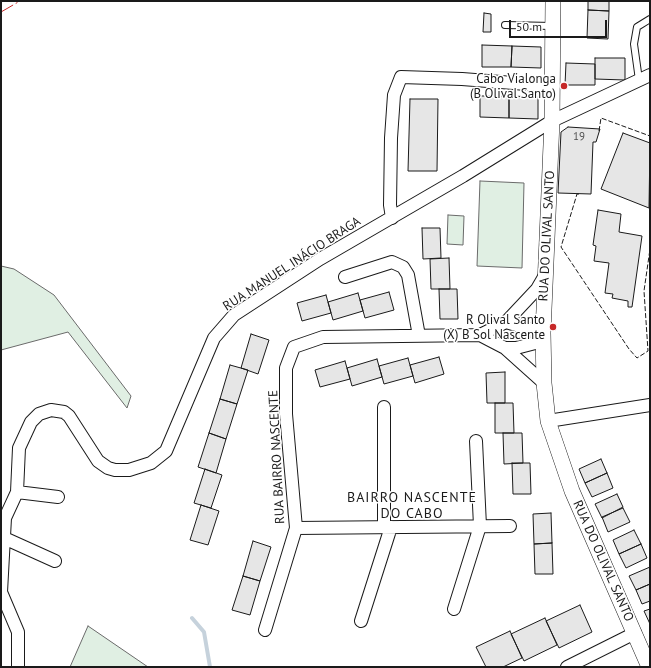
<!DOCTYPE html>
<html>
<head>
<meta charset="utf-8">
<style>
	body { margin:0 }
	#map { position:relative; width:651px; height:668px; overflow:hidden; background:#fff; font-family:"PT Sans",sans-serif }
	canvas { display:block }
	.frame { position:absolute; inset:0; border:2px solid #1a1a1a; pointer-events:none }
	.scale { position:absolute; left:509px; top:20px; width:98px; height:18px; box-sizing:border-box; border:2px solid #1a1a1a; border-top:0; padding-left:5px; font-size:12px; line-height:14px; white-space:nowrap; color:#1a1a1a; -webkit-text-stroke:3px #fff; paint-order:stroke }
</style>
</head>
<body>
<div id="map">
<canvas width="651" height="668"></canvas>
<div class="frame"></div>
<div class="scale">50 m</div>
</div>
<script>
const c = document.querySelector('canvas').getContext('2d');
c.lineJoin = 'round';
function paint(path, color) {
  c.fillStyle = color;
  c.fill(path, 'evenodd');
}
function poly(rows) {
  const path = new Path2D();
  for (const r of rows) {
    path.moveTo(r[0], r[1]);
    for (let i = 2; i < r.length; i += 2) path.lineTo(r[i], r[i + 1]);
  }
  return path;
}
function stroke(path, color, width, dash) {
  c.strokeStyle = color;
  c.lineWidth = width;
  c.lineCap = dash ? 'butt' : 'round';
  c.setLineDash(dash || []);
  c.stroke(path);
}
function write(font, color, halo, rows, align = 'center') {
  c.font = font + ' "PT Sans",sans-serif';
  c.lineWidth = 3;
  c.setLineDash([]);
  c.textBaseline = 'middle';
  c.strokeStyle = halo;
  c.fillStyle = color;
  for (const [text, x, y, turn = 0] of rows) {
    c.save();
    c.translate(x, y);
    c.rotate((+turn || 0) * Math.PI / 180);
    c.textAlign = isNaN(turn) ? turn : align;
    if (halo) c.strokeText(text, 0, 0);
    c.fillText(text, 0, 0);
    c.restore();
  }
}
const green = poly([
	[480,181,524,183,522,268,477,266,480,181],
	[448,215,464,216,463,245,447,244,448,215],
	[1,266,14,269,54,295,131,396,127,408,68,332,1,350,1,266],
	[88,626,148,667,70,667,88,626]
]);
const stream = poly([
	[192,618,204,632,210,667]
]);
const building = poly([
	[588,1,609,1,609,11,588,10,588,1],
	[588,10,609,11,608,39,587,38,588,10],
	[484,13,491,14,491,32,483,32,484,13],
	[482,45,512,46,511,67,482,67,482,45],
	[512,46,541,47,541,68,511,67,512,46],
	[595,58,625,58,625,80,595,79,595,58],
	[566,63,595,64,595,85,565,85,566,63],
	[480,96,509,96,509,118,480,117,480,96],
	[509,96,538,97,538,119,509,118,509,96],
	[410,99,438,99,437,171,408,171,410,99],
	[568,127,600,129,596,142,593,142,591,194,558,193,561,132,568,127],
	[623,133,650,143,649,208,601,189,623,133],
	[598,210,621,214,619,232,642,236,632,307,628,307,628,301,612,298,613,294,605,293,609,263,594,261,596,246,593,245,598,210],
	[422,228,440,228,441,258,423,259,422,228],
	[449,258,450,289,431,289,430,259,449,258],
	[439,289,457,289,458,319,440,319,439,289],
	[389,292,394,310,365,318,360,300,389,292],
	[358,293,363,311,333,320,328,302,358,293],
	[326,295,331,313,302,321,297,303,326,295],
	[251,334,269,340,258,374,241,368,251,334],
	[439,357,444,374,415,383,410,365,439,357],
	[408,358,413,376,384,384,379,366,408,358],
	[377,359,382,377,352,386,347,368,377,359],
	[345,361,350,379,320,387,315,370,345,361],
	[230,365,248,370,237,404,220,399,230,365],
	[505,372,505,403,487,403,486,373,505,372],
	[220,399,237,404,226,439,209,433,220,399],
	[495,403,513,403,514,433,495,433,495,403],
	[209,433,226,439,216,473,198,467,209,433],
	[503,433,522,433,523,463,504,464,503,433],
	[601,459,607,473,585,483,579,469,601,459],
	[512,463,530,463,531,494,513,494,512,463],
	[205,469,222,475,211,508,194,503,205,469],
	[607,473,613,488,592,497,585,483,607,473],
	[617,494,623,507,602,518,595,504,617,494],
	[201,505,219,511,208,545,190,540,201,505],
	[623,508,630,522,608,532,602,517,623,508],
	[551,513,552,543,534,544,533,514,551,513],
	[634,530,641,544,619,554,613,540,634,530],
	[253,541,271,547,260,581,243,576,253,541],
	[552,543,553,574,535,574,534,544,552,543],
	[641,544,647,558,626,568,619,554,641,544],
	[650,567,650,584,636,590,629,576,650,567],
	[243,576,260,581,250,615,232,610,243,576],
	[650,584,650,601,642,604,636,590,650,584],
	[580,605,592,632,559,648,546,621,580,605],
	[650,609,650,624,644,611,650,609],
	[545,618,557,645,524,661,511,634,545,618],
	[510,631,522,658,503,667,486,667,476,647,510,631]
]);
const service = poly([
	[505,25,553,26],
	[639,80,634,44,637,27,650,19]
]);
const minor = poly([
	[392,218,390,205,391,138,394,95,401,77,462,79,552,86],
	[345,277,392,262,403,267,408,275,419,336],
	[506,322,543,333],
	[480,335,505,348,516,348,543,341],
	[505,348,544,383],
	[384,407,384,527],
	[548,421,650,405],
	[17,492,58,497],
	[5,518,1,592,18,632,18,667],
	[1,519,5,518,17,492,19,448,31,422,39,414,51,410,64,412,69,416,98,461,108,468,115,470,129,470,151,463,166,451,214,338,234,315,320,259,463,176,552,121,650,75],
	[296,528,510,526],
	[4,538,55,561],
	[454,609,480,526,476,441],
	[361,621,391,527],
	[265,630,296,528,286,414,286,368,294,347,323,337,480,335,506,322,537,289,544,277],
	[567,667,635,633]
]);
const tertiary = poly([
	[553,1,552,121,543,333,544,383,548,421,572,491,649,667]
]);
const fence = poly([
	[599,131,601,118,650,136],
	[579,194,577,194,561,247,629,349,637,358,648,351,644,291,650,249]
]);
const power = poly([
	[1,12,20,1]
]);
const markers = [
	[564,86,4,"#c62828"],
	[553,327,4,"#c62828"]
];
const numberNames = [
	["19",579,137]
];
const poiNames = [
	["Cabo Vialonga",556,79],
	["(B Olival Santo)",556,94],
	["R Olival Santo",545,320],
	["(X) B Sol Nascente",545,335]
];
const streetNames = [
	["RUA DO OLIVAL SANTO",547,236,-87],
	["RUA MANUEL INÁCIO BRAGA",292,264,-33],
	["RUA BAIRRO NASCENTE",277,457,-93],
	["RUA DO OLIVAL SANTO",603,561,66]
];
const neighbourhoodNames = [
	["BAIRRO NASCENTE",412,498],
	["DO CABO",412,514]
];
paint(green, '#e0efe3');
stroke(green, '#6a6a6a', 1);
stroke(stream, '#c6d2dc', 4);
paint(building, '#e6e6e6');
stroke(building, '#1a1a1a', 1);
stroke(service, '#1a1a1a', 8);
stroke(minor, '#1a1a1a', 14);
stroke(tertiary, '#1a1a1a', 16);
stroke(service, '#fff', 6);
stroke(minor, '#fff', 12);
stroke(tertiary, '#fff', 15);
stroke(fence, '#1a1a1a', 1, [5, 2]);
stroke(power, '#c62828', 1, [14, 3, 2, 3]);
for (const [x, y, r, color] of markers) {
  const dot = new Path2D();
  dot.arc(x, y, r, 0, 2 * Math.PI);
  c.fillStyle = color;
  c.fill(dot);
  stroke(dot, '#fff', 1.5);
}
write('11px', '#4d4d4d', null, numberNames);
write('13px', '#1a1a1a', '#fff', poiNames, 'right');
write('13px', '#1a1a1a', '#fff', streetNames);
c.letterSpacing = '1px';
write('14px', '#1a1a1a', '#fff', neighbourhoodNames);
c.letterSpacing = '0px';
</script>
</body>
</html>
